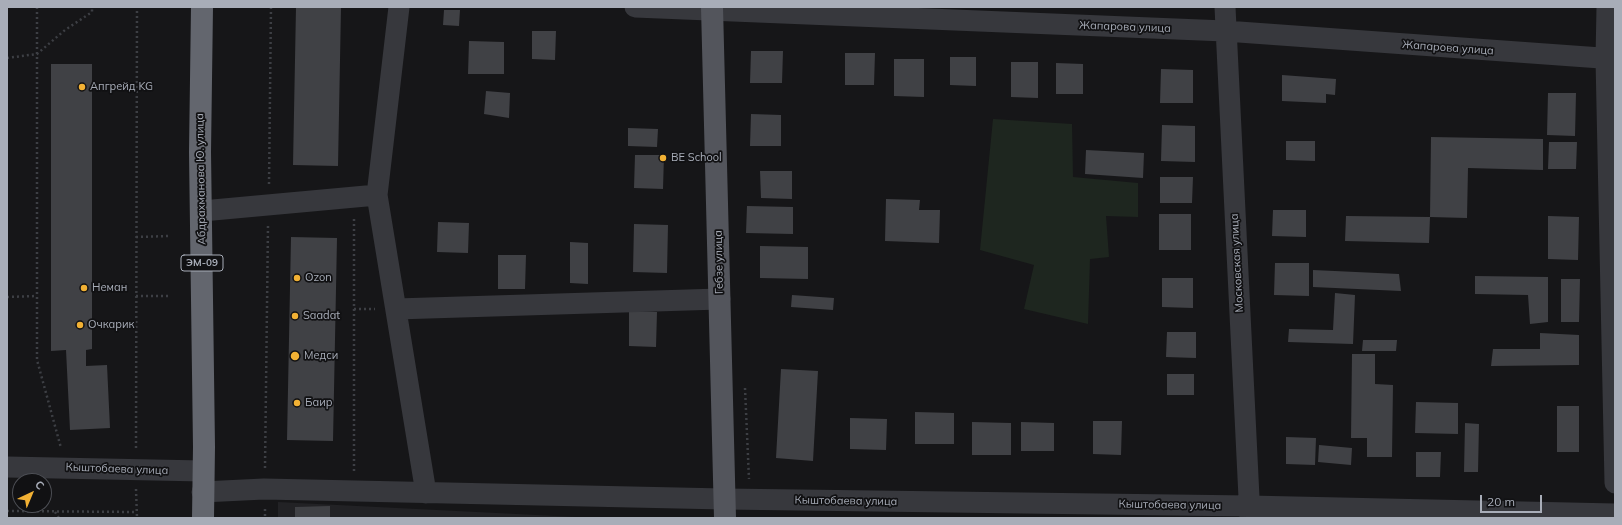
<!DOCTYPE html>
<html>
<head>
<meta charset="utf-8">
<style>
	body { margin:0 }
	#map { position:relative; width:1622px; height:525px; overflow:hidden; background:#161618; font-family:Mulish,sans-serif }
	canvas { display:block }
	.frame { position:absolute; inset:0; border:8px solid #a8adb8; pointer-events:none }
	.north { position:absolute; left:12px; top:473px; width:40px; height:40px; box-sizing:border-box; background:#111113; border:1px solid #4d4f55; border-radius:50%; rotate:44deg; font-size:11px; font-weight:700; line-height:16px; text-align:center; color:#a8adb8 }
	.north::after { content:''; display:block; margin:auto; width:14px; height:18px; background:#f2b134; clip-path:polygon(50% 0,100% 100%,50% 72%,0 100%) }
	.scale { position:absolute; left:1480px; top:495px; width:62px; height:18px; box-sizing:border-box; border:2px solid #a8adb8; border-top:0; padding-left:5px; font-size:12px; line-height:14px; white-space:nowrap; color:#a8adb8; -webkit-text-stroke:3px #111113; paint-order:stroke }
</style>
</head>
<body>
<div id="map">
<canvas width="1622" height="525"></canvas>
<div class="frame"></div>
<div class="north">С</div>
<div class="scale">20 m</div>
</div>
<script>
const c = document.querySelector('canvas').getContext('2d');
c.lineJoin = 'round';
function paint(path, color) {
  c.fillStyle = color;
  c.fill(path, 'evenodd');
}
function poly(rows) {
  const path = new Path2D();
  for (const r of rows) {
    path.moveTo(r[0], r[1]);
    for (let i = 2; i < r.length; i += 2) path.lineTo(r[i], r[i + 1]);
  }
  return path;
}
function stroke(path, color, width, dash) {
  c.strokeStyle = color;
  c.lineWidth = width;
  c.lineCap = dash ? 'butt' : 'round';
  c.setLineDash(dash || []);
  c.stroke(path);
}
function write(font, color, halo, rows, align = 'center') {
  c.font = font + ' Mulish,sans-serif';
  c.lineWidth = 3.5;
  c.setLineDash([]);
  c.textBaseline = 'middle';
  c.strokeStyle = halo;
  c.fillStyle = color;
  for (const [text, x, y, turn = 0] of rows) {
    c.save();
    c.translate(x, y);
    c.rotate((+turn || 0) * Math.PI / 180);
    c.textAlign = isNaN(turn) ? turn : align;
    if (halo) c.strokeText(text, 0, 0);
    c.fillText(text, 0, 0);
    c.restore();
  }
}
const built = poly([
	[278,502,596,518,278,518]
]);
const green = poly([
	[993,119,1072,124,1073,177,1138,183,1138,217,1106,216,1109,257,1090,259,1088,324,1024,309,1034,265,980,250]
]);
const building = poly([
	[296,7,341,7,338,166,293,165],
	[444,10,460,10,459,26,443,25],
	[532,31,556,31,555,60,532,59],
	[469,41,504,42,504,74,468,74],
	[751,51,783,51,782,83,750,83],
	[845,53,875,53,874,85,845,85],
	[950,57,976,57,976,86,950,85],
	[894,59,924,59,924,97,894,96],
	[1011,62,1038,62,1038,98,1011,97],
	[1056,63,1083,64,1083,94,1056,94],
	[51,64,92,64,92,349,86,350,86,366,107,365,110,428,70,430,66,350,51,351],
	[1161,69,1193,70,1193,103,1160,103],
	[1282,75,1336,79,1335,95,1326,94,1326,103,1282,101],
	[486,91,510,93,509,118,484,114],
	[1548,93,1576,93,1575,136,1547,135],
	[751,114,781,115,781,146,750,146],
	[1162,125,1195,126,1195,162,1161,161],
	[628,128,658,129,657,147,628,146],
	[1431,137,1543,139,1543,170,1468,168,1467,218,1430,217,1429,243,1345,241,1346,216,1430,217],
	[1286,141,1315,141,1315,161,1286,160],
	[1549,142,1577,142,1576,169,1548,169],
	[1086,150,1144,153,1143,178,1085,174],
	[635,155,664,155,663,189,634,188],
	[760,171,792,171,792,199,761,198],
	[1160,177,1193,177,1192,203,1160,203],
	[886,199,920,200,919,210,940,210,939,243,885,241],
	[747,206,793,207,793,234,746,233],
	[1273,210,1306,210,1306,237,1272,236],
	[1159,214,1191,214,1191,250,1159,250],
	[1548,216,1579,217,1578,260,1548,259],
	[438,222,469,223,468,253,437,252],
	[634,224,668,225,667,273,633,272],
	[291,237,337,238,333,441,287,440],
	[570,242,588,243,588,284,570,283],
	[760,246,808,247,808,279,760,278],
	[498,255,526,255,525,289,498,289],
	[1275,263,1309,263,1309,296,1274,295],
	[1313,270,1399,274,1401,291,1313,287],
	[1475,276,1548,277,1548,322,1530,324,1528,295,1475,294],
	[1162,278,1193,278,1193,308,1162,307],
	[1561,279,1580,279,1579,322,1561,322],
	[1335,293,1355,295,1353,344,1288,342,1289,329,1333,330],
	[792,295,834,298,833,310,791,307],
	[629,311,657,312,656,347,629,346],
	[1167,332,1196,332,1196,358,1166,357],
	[1540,333,1579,335,1579,365,1491,366,1493,349,1540,349],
	[1363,340,1397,340,1396,351,1362,351],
	[1352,354,1375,354,1375,384,1393,385,1392,457,1367,457,1367,438,1351,438],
	[781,369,818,371,813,461,776,458],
	[1167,374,1194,374,1194,395,1167,395],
	[1416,402,1458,403,1458,434,1415,433],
	[1557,406,1579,406,1579,452,1557,452],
	[915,412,954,413,954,444,915,444],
	[850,418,887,419,886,450,850,449],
	[1093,421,1122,421,1121,455,1093,454],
	[972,422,1011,423,1011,455,972,455],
	[1021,422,1054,423,1054,451,1021,451],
	[1465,423,1479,424,1478,472,1464,472],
	[1286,437,1316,438,1315,465,1286,464],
	[1319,445,1352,448,1351,465,1318,462],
	[1416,452,1441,452,1440,477,1416,477],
	[330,506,330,518,295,518,295,507]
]);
const path = poly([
	[37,7,37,360,61,448],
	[7,58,37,54,65,30,92,12,92,7],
	[269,184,271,7],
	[136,237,169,236],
	[136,296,171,296],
	[7,297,36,296],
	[354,309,375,309],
	[745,388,749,479],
	[136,448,137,7],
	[265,468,268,225],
	[354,471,354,218],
	[136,489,137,518],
	[265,509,265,518],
	[7,511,137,512],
	[55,512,59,518]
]);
const minor = poly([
	[399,7,377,195,426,493],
	[635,7,1225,31,1615,59],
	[1225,7,1250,518],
	[1607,7,1606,59,1615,483],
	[202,211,377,195],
	[396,309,720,299],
	[7,467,203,471],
	[202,492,264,489,724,499,1249,506,1615,514]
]);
const major = poly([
	[712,7,725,518]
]);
const highway = poly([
	[202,7,200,152,204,447,203,518]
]);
const markers = [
	[82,87,4,"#f2b134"],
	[663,158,4,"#f2b134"],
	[297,278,4,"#f2b134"],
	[84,288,4,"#f2b134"],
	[295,316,4,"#f2b134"],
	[80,325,4,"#f2b134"],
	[295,356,5,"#f2b134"],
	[297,403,4,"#f2b134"]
];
const shields = [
	[202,263,42]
];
const shieldNames = [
	["ЭМ-09",202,263]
];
const streetNames = [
	["Жапарова улица",1125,27,2],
	["Жапарова улица",1448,48,4],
	["Абдрахманова Ю. улица",201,179,-91],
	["Гебзе улица",719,262,-91],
	["Московская улица",1237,263,-93],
	["Кыштобаева улица",117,469,2],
	["Кыштобаева улица",846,501,1],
	["Кыштобаева улица",1170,505,1]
];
const poiNames = [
	["Апгрейд KG",90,87],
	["BE School",671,158],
	["Ozon",305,278],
	["Неман",92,288],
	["Saadat",303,316],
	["Очкарик",88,325],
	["Медси",304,356],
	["Баир",305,403]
];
paint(built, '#222225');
paint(green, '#1e261f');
paint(building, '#404145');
stroke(path, '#3d3f44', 2.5, [2, 3]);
stroke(minor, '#37383d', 21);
stroke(major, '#53555c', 22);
stroke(highway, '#63666e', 22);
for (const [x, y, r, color] of markers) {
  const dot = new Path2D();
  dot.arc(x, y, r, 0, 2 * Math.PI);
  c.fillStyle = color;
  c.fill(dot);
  stroke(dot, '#111113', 1.5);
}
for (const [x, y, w] of shields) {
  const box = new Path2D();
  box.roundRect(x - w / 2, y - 8, w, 16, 3);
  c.fillStyle = '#111113';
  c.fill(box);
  stroke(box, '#a8adb8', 1);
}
write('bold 10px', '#a8adb8', null, shieldNames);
write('11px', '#a8adb8', '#111113', streetNames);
write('11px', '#a8adb8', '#111113', poiNames, 'left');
</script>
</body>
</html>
